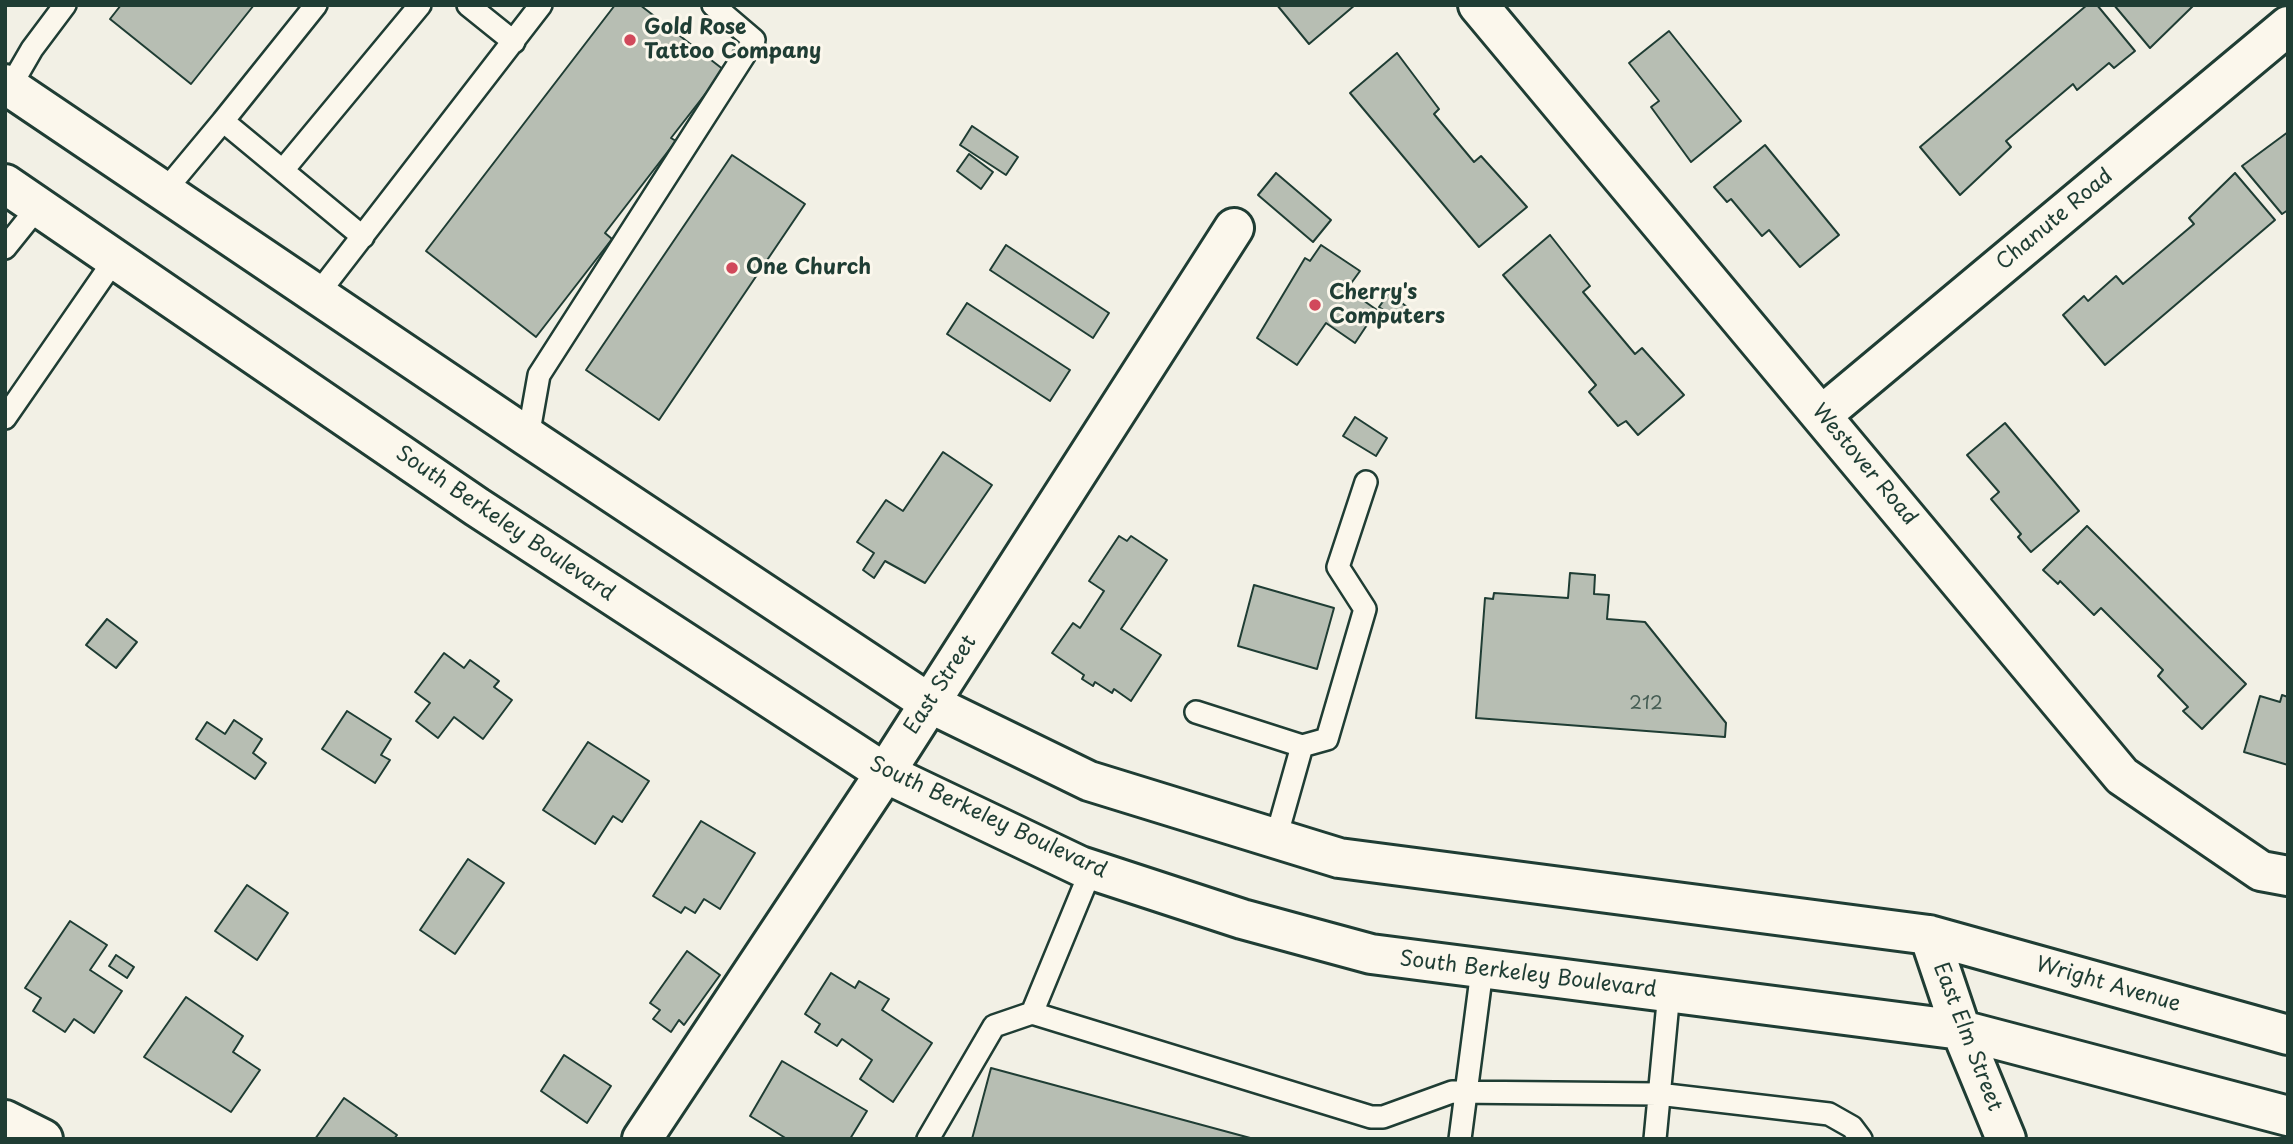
<!DOCTYPE html>
<html>
<head>
<meta charset="utf-8">
<style>
	body { margin:0 }
	#map { position:relative; width:2293px; height:1144px; overflow:hidden; background:#f2f0e5; font-family:"Playpen Sans",sans-serif }
	canvas { display:block }
	.frame { position:absolute; inset:0; border:7px solid #1f3d34; pointer-events:none }
</style>
</head>
<body>
<div id="map">
<canvas width="2293" height="1144"></canvas>
<div class="frame"></div>
</div>
<script>
const c = document.querySelector('canvas').getContext('2d');
c.lineJoin = 'round';
function paint(path, color) {
  c.fillStyle = color;
  c.fill(path, 'evenodd');
}
function poly(rows) {
  const path = new Path2D();
  for (const r of rows) {
    path.moveTo(r[0], r[1]);
    for (let i = 2; i < r.length; i += 2) path.lineTo(r[i], r[i + 1]);
  }
  return path;
}
function stroke(path, color, width, dash) {
  c.strokeStyle = color;
  c.lineWidth = width;
  c.lineCap = dash ? 'butt' : 'round';
  c.setLineDash(dash || []);
  c.stroke(path);
}
function write(font, color, halo, rows, align = 'center') {
  c.font = font + ' "Playpen Sans",sans-serif';
  c.lineWidth = 6;
  c.setLineDash([]);
  c.textBaseline = 'middle';
  c.strokeStyle = halo;
  c.fillStyle = color;
  for (const [text, x, y, turn = 0] of rows) {
    c.save();
    c.translate(x, y);
    c.rotate((+turn || 0) * Math.PI / 180);
    c.textAlign = isNaN(turn) ? turn : align;
    if (halo) c.strokeText(text, 0, 0);
    c.fillText(text, 0, 0);
    c.restore();
  }
}
const building = poly([
	[121,5,254,5,191,84,110,19,121,5],
	[615,5,640,5,724,70,671,138,676,141,605,233,612,239,536,337,426,251,615,5],
	[1277,5,1355,5,1309,44,1277,5],
	[2087,5,2097,5,2135,51,2114,68,2109,63,2077,90,2073,84,2006,141,2011,147,1960,195,1920,147,2087,5],
	[2114,5,2194,5,2150,48,2114,5],
	[1669,31,1741,121,1691,162,1651,107,1659,101,1629,63,1669,31],
	[1397,53,1439,109,1434,114,1474,162,1481,156,1527,207,1479,247,1350,93,1397,53],
	[972,126,1018,157,1006,175,960,145,972,126],
	[2288,132,2288,210,2282,214,2242,166,2288,132],
	[1765,145,1839,235,1800,267,1769,230,1762,236,1731,199,1727,202,1714,187,1765,145],
	[969,154,993,172,981,189,957,171,969,154],
	[732,155,805,204,659,420,586,370,732,155],
	[1276,173,1331,220,1313,242,1258,195,1276,173],
	[2235,173,2275,220,2105,365,2063,315,2084,296,2088,301,2116,276,2123,284,2194,224,2189,218,2235,173],
	[1550,235,1590,286,1583,292,1635,354,1642,348,1684,395,1638,435,1626,421,1618,426,1589,392,1596,385,1503,275,1550,235],
	[1006,245,1109,313,1093,338,990,270,1006,245],
	[1321,245,1360,271,1347,289,1377,310,1355,343,1326,323,1297,365,1257,338,1305,258,1310,261,1321,245],
	[1389,293,1407,307,1398,320,1379,307,1389,293],
	[967,303,1070,370,1050,401,947,334,967,303],
	[1355,417,1387,438,1376,456,1343,436,1355,417],
	[2005,423,2079,511,2031,552,2018,537,2021,534,1991,499,1999,492,1967,455,2005,423],
	[943,452,992,485,925,583,885,561,874,578,863,570,874,553,857,542,886,500,903,511,943,452],
	[2087,526,2246,684,2202,729,2183,711,2188,707,2158,676,2163,670,2101,608,2094,615,2060,581,2058,584,2043,570,2087,526],
	[1119,536,1127,541,1131,536,1167,560,1121,629,1161,655,1131,701,1114,689,1112,693,1095,682,1093,686,1082,679,1084,675,1052,653,1073,623,1080,628,1104,591,1089,581,1119,536],
	[1570,573,1595,575,1594,594,1609,595,1607,619,1645,622,1726,723,1725,737,1476,718,1485,598,1493,599,1494,593,1568,598,1570,573],
	[1254,585,1334,608,1317,669,1238,646,1254,585],
	[107,619,137,642,116,668,86,645,107,619],
	[444,653,464,668,470,660,499,681,494,687,512,700,483,739,454,717,438,738,416,721,430,703,415,692,444,653],
	[2282,695,2288,697,2288,765,2244,752,2260,696,2280,702,2282,695],
	[347,711,391,739,381,755,390,760,375,783,322,749,347,711],
	[234,720,262,739,253,753,266,763,255,779,196,739,207,722,225,734,234,720],
	[588,742,649,781,622,822,613,816,595,844,543,810,588,742],
	[701,821,755,853,720,909,704,899,695,913,685,907,681,913,653,896,701,821],
	[468,859,504,883,455,954,420,930,468,859],
	[247,885,288,913,257,960,215,931,247,885],
	[70,921,107,945,90,970,122,991,94,1033,74,1019,65,1032,33,1011,41,998,25,988,70,921],
	[687,951,720,975,684,1025,679,1020,671,1032,653,1019,660,1010,650,1003,687,951],
	[116,955,134,967,127,978,109,966,116,955],
	[831,973,855,988,859,981,889,999,882,1010,932,1043,893,1102,860,1079,872,1060,842,1039,837,1046,815,1032,820,1024,805,1014,831,973],
	[186,997,243,1036,233,1052,260,1070,231,1112,144,1057,186,997],
	[564,1055,611,1086,587,1123,541,1091,564,1055],
	[782,1061,867,1111,850,1139,787,1139,750,1116,782,1061],
	[991,1068,1254,1139,972,1139,991,1068],
	[344,1098,397,1135,394,1139,315,1139,344,1098]
]);
const lane = poly([
	[316,5,223,121,363,237],
	[468,5,514,42],
	[10,87,32,49,65,5],
	[283,170,420,5],
	[163,193,223,121],
	[5,248,38,207],
	[317,295,541,5],
	[5,418,115,259],
	[528,437,539,375,754,40,713,5],
	[1196,712,1302,746],
	[1276,838,1302,746,1327,739,1365,609,1338,567,1366,482],
	[1091,870,1032,1013,1371,1117,1383,1117,1452,1092,1658,1094,1829,1114,1852,1127,1861,1139],
	[928,1139,994,1026,1032,1013],
	[1460,1139,1482,970],
	[1655,1139,1669,992]
]);
const street = poly([
	[1478,5,2122,776,2261,871,2288,876],
	[1822,415,2288,26],
	[5,1120,43,1139],
	[642,1139,885,773,1234,228]
]);
const secondary = poly([
	[5,84,528,437,929,703,1089,781,1339,858,1929,935,2288,1035],
	[5,184,477,507,885,773,1080,866,1242,919,1371,954,1961,1030,2288,1116],
	[1929,935,1961,1030,2006,1139]
]);
const markers = [
	[630,40,7,"#d1495b"],
	[732,268,7,"#d1495b"],
	[1315,305,7,"#d1495b"]
];
const numberNames = [
	["212",1646,704]
];
const poiNames = [
	["Gold Rose",644,28],
	["Tattoo Company",644,52],
	["One Church",746,268],
	["Cherry's",1329,293],
	["Computers",1329,317]
];
const streetNames = [
	["Chanute Road",2055,220,-40],
	["Westover Road",1864,465,50],
	["South Berkeley Boulevard",505,524,34],
	["East Street",941,685,-57],
	["South Berkeley Boulevard",988,818,25],
	["South Berkeley Boulevard",1528,975,7],
	["Wright Avenue",2108,985,16],
	["East Elm Street",1967,1037,69]
];
paint(building, '#b7beb3');
stroke(building, '#1f3d34', 2);
stroke(lane, '#1f3d34', 26);
stroke(street, '#1f3d34', 44);
stroke(secondary, '#1f3d34', 44);
stroke(lane, '#fbf7ec', 21);
stroke(street, '#fbf7ec', 38);
stroke(secondary, '#fbf7ec', 38);
for (const [x, y, r, color] of markers) {
  const dot = new Path2D();
  dot.arc(x, y, r, 0, 2 * Math.PI);
  c.fillStyle = color;
  c.fill(dot);
  stroke(dot, '#fbf7ec', 2.5);
}
write('18px', '#455d54', null, numberNames);
write('bold 21px', '#1f3d34', '#fbf7ec', poiNames, 'left');
write('21px', '#1f3d34', '#fbf7ec', streetNames);
</script>
</body>
</html>
